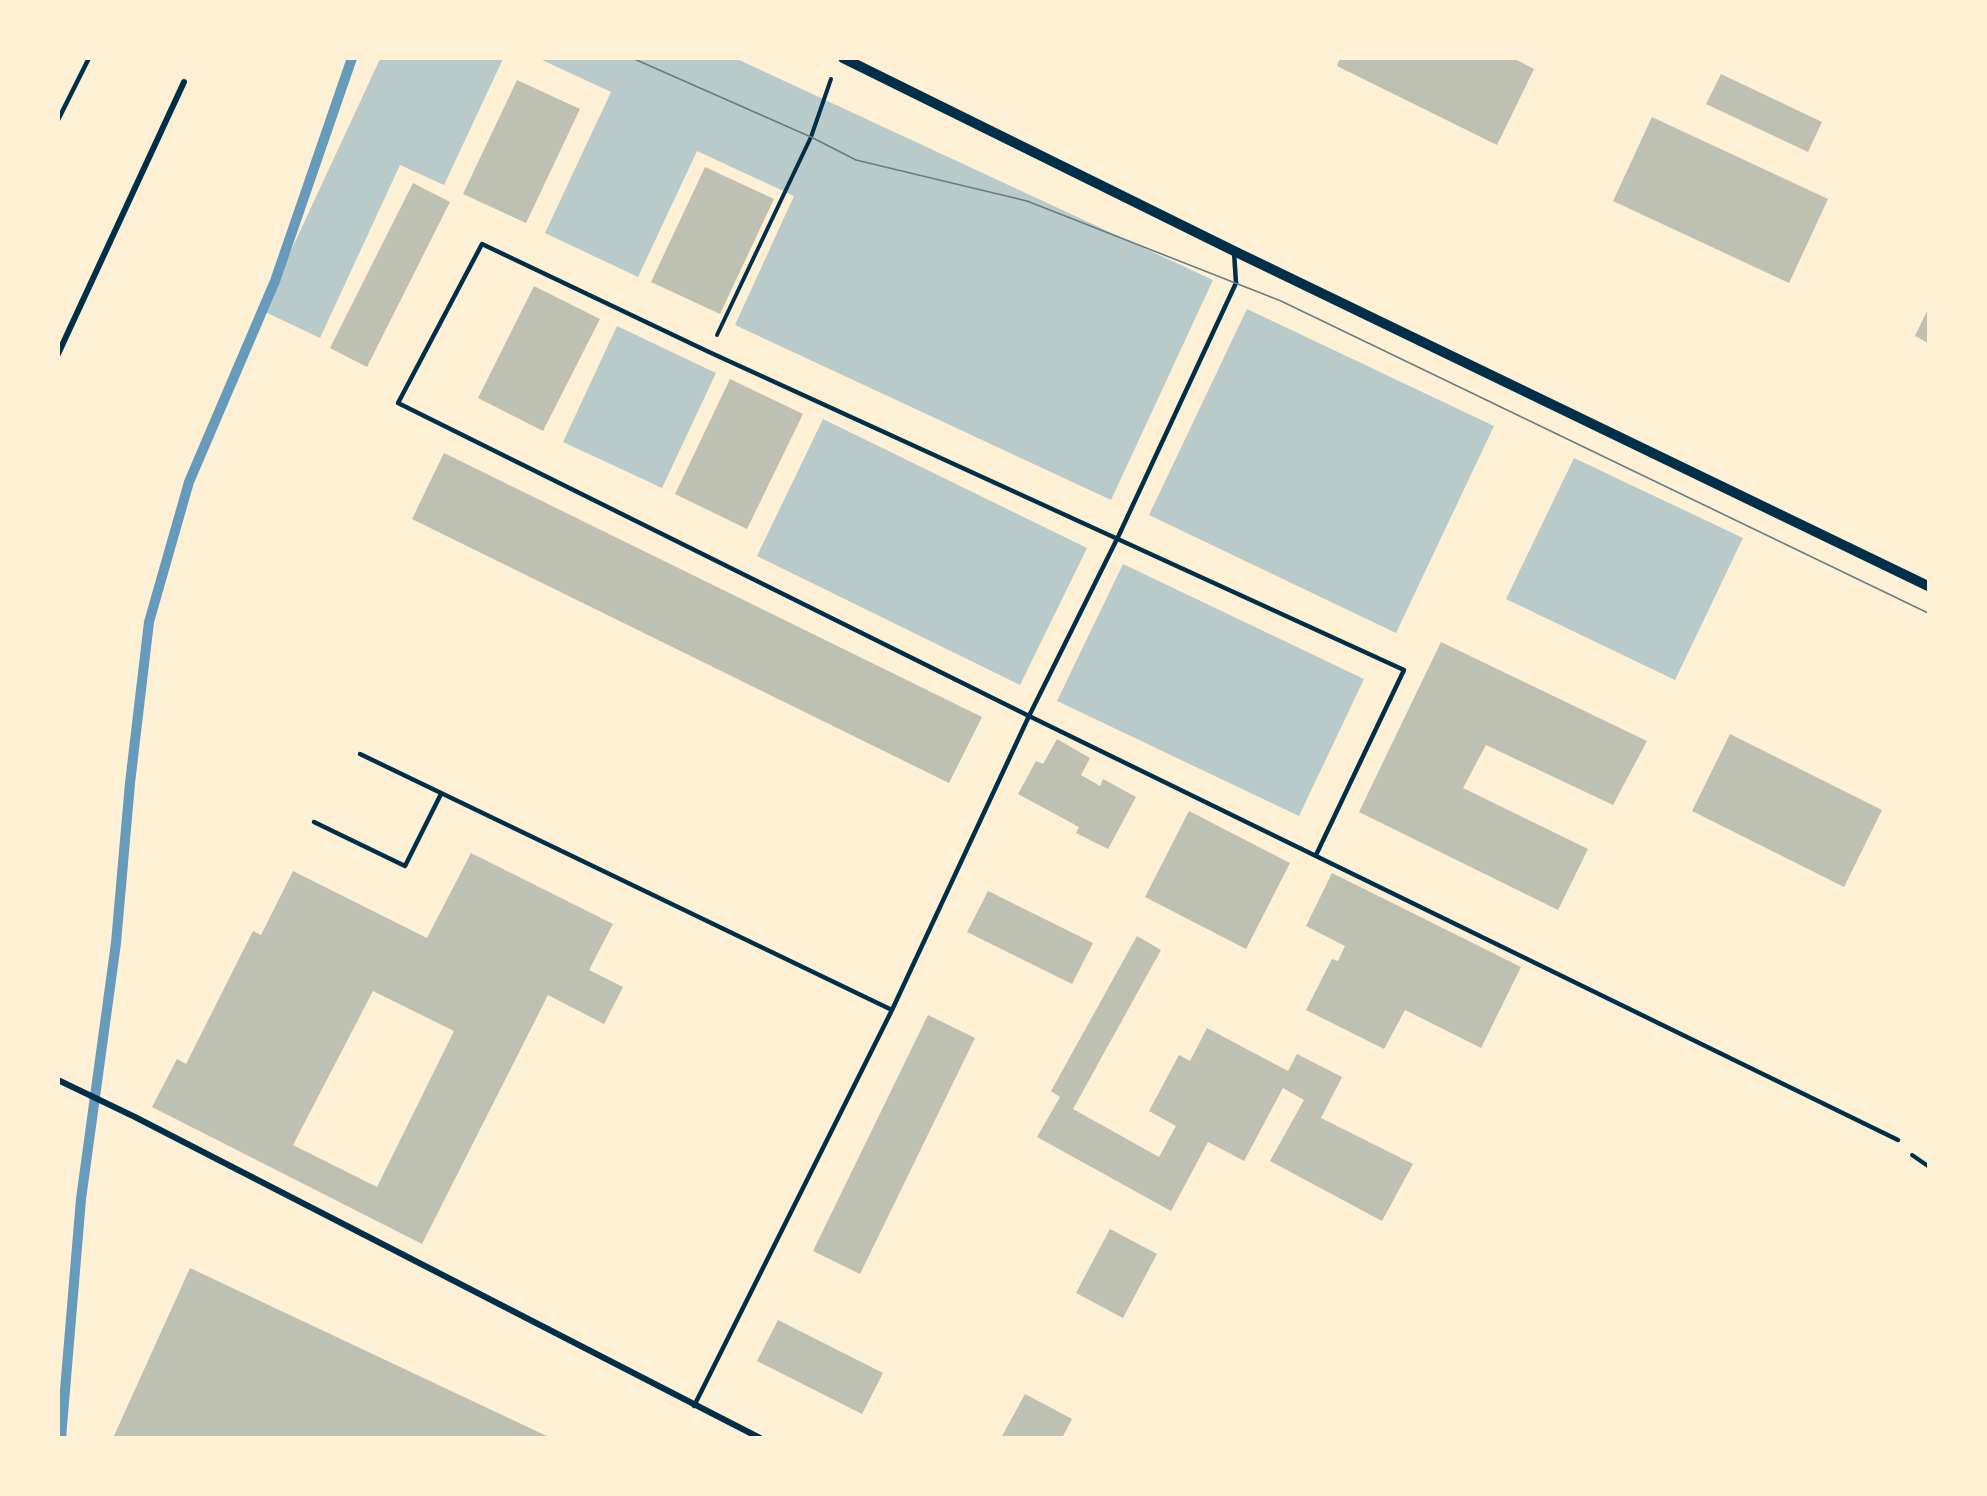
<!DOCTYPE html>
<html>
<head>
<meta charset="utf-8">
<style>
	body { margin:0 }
	#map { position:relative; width:1987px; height:1496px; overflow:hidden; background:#fdf0d5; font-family:Roboto,sans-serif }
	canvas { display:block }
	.frame { position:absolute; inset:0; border:60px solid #fdf0d5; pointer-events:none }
</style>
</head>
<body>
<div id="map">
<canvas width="1987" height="1496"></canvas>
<div class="frame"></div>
</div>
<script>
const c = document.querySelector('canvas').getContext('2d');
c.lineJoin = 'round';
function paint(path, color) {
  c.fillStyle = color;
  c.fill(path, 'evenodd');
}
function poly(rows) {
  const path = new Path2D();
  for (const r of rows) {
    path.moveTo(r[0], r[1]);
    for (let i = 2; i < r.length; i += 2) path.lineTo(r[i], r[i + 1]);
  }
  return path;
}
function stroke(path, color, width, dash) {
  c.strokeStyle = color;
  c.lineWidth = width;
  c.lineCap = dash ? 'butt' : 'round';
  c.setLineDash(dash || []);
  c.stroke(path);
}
const green = poly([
	[380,59,503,59,444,185,400,165,320,338,263,311],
	[540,59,737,59,1213,280,1111,500,735,325,794,196,697,151,638,277,545,233,611,92],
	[1247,309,1494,426,1396,633,1149,515],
	[617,326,716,373,662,488,563,442],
	[823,419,1087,548,1020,685,757,556],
	[1574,458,1743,538,1675,680,1506,599],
	[1123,564,1364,679,1299,816,1057,701]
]);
const stream = poly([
	[61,1438,81,1199,116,943,130,783,149,622,189,482,275,281,352,58]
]);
const building = poly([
	[1340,58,1513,58,1534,69,1497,145,1337,66],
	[1721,74,1822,122,1808,152,1706,104],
	[517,80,580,109,526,223,463,194],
	[1652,117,1828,199,1789,283,1613,201],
	[705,167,774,199,720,314,651,282],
	[413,183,450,202,367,367,330,348],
	[534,286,600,319,543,431,478,398],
	[1928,309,1928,343,1915,336],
	[730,379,803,414,747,529,675,494],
	[444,453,982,717,949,783,412,519],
	[1441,642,1647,741,1613,805,1486,745,1463,788,1588,849,1558,910,1359,812],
	[1730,734,1882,810,1844,887,1692,811],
	[1057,739,1090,758,1081,775,1100,786,1103,779,1136,797,1108,849,1076,833,1079,827,1018,794,1036,761,1043,764],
	[1189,811,1290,863,1246,949,1145,897],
	[471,853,613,924,589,970,623,987,604,1024,548,995,422,1244,152,1107,177,1059,186,1064,253,931,261,935,293,871,427,938],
	[373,991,454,1031,377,1187,293,1145],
	[1332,873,1521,967,1481,1048,1405,1010,1384,1049,1306,1010,1332,959,1338,961,1345,946,1306,926],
	[988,891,1093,943,1072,984,967,932],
	[1137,936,1161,950,1073,1109,1159,1157,1176,1126,1149,1111,1179,1055,1190,1061,1207,1028,1288,1071,1297,1054,1342,1077,1321,1118,1413,1164,1382,1221,1270,1161,1304,1100,1283,1088,1244,1161,1208,1142,1171,1211,1037,1137,1060,1097,1051,1091],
	[928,1015,975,1038,860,1274,813,1251],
	[1110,1229,1157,1254,1123,1318,1076,1293],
	[190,1268,551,1438,113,1438],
	[778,1320,883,1373,862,1414,757,1361],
	[1025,1394,1072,1419,1062,1438,1001,1438]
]);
const path = poly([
	[717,335,811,137,831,79],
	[1912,1155,1928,1166]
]);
const service = poly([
	[58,120,89,58],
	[360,754,892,1010],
	[314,822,405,866,441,794],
	[1316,855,1404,670,709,352,482,244,398,403,1029,716,1898,1140],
	[694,1406,892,1010,1029,716,1118,537,1236,283,1234,252]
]);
const minor = poly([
	[58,354,184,82],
	[58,1080,135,1117,760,1438]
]);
const tertiary = poly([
	[843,58,1234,251,1928,586]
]);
const tram = poly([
	[632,58,811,137,856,160,1027,201,1281,301,1928,613]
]);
paint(green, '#b9caca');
stroke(stream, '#669bbc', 10);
paint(building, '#bec0b2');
stroke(path, '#003049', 4);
stroke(service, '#003049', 4.5);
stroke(minor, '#003049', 6);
stroke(tertiary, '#003049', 10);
stroke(tram, '#657d81', 1.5);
</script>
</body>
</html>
